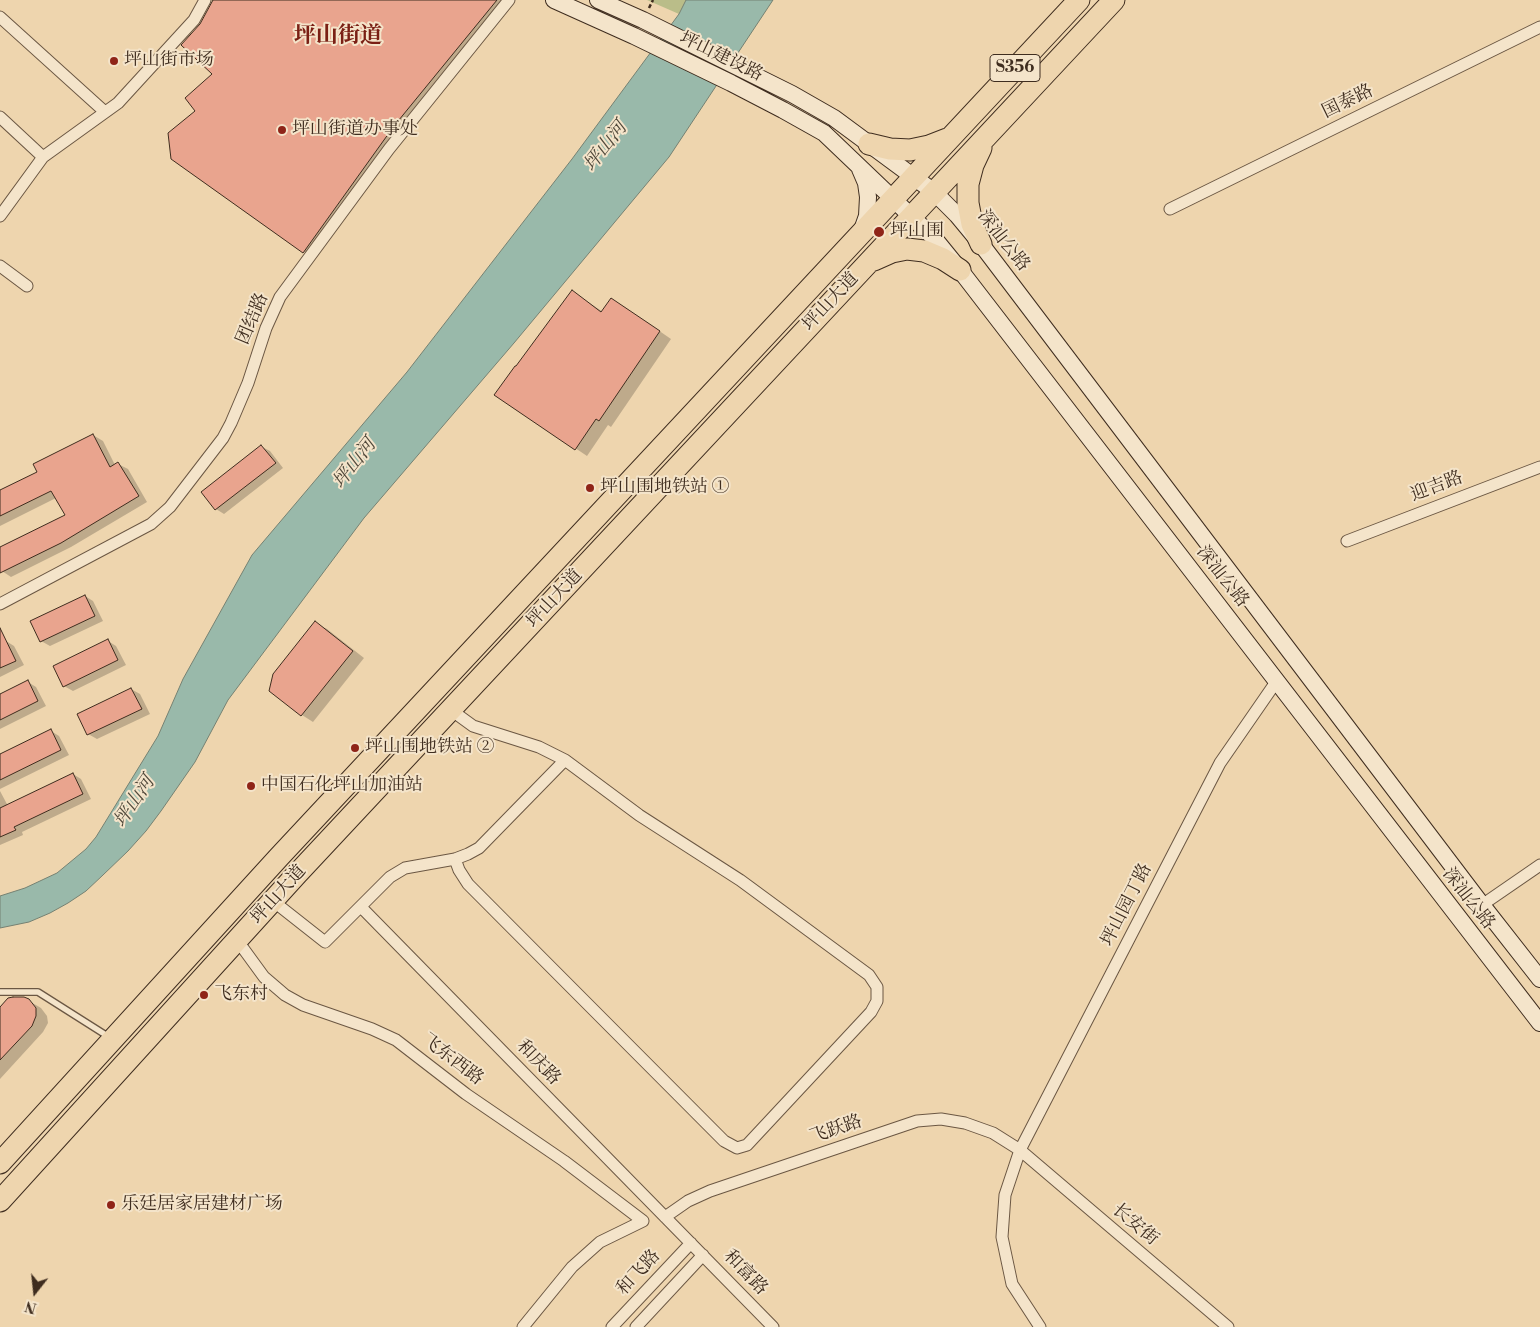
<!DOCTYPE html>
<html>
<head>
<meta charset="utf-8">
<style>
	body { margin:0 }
	#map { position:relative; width:1540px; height:1327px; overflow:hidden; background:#eed5ae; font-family:"Libre Bodoni",serif }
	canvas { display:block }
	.north { position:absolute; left:10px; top:1267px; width:50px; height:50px; -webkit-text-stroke:4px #f4e4ca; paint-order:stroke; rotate:196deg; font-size:14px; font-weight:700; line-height:20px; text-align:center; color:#3f2d1f }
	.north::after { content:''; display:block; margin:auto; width:18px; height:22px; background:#3f2d1f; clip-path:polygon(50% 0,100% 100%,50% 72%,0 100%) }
</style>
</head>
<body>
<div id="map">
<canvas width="1540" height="1327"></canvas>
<div class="north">N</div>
</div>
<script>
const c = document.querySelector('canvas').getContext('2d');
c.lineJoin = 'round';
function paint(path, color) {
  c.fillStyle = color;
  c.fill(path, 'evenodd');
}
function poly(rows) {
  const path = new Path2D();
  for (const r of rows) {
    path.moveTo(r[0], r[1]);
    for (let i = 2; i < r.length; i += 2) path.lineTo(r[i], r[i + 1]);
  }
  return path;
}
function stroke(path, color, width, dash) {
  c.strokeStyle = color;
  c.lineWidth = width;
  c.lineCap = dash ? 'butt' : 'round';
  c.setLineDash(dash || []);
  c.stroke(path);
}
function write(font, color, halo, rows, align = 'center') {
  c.font = font + ' "Libre Bodoni","Noto Serif SC",serif';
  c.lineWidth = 4;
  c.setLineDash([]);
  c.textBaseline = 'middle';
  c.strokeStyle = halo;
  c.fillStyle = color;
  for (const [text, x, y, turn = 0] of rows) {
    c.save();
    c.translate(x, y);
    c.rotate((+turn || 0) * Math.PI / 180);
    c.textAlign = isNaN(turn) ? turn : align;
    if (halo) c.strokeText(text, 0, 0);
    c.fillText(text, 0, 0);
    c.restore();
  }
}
const green = poly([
	[647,0,686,0,679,14]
]);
const water = poly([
	[686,0,773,0,669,157,514,343,364,518,228,700,195,762,161,811,146,831,128,851,103,875,86,891,68,903,50,913,29,922,0,928,0,896,25,888,57,873,86,849,96,837,158,736,183,679,252,555,407,372,572,159,679,14,686,0]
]);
const shadow = poly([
	[216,0,514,0,406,133,315,258,304,252,172,158,197,111,213,74,202,24],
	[573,292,603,312,623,306,671,339,611,427,608,425,587,456,496,395],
	[93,435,103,441,115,465,118,464,128,469,147,502,71,547,11,577,2,571,0,568,0,548,67,516,56,498,0,526,0,492,39,472],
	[262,447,270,451,283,468,224,514,216,509],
	[85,596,93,601,103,621,50,646,41,641],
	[315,623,327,629,364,658,313,722,302,715],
	[6,641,14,646,24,665,0,677,0,644],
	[108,641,116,646,126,665,73,691,64,686],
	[28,682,36,687,46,706,0,729,0,695],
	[131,689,140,694,150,714,97,739,88,734,79,715],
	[51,731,59,736,69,755,0,789,0,755],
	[73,774,81,779,91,799,22,832,23,835,0,845,0,791,8,806],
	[24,998,41,1008,47,1016,48,1023,43,1032,0,1079,0,1009]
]);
const building = poly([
	[213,0,497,0,394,126,303,253,171,159,168,133,195,111,185,98,212,74,181,45,200,24,213,0],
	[572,290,601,312,611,298,660,331,599,421,596,419,575,450,494,395,515,366,516,366,572,290],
	[93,434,110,467,118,462,139,496,61,543,0,573,0,547,65,515,51,491,0,516,0,490,37,472,33,464,93,434],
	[261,445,276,463,215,510,201,492,261,445],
	[85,595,95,616,40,642,30,621,85,595],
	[315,621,353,651,301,716,269,691,273,674,315,621],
	[0,628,16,661,0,668,0,628],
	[108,639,118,660,63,687,53,666,108,639],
	[28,680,38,701,0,720,0,694,28,680],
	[131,688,142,709,87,735,77,714,131,688],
	[51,729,61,750,0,780,0,754,51,729],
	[73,773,83,794,14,827,16,830,0,837,0,808,73,773],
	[13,997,24,997,29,999,36,1008,36,1016,32,1026,0,1060,0,1007,8,998,13,997]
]);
const path = poly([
	[649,8,653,0]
]);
const lane = poly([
	[0,992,38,992,109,1037]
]);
const street = poly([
	[0,17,105,112],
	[0,117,43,157],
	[1170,209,1540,27],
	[0,216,43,157,118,103,194,20,205,0],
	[0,266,27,286],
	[1347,541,1540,467],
	[0,604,151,524,170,507,223,438,231,423,248,383,266,328,280,297,389,149,509,0],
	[451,710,473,726,539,747,565,760,639,815,740,880,869,975,877,987,877,1001,871,1012,747,1145,737,1148,724,1141,468,884,459,870,455,859],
	[273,901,325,942,390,877,405,868,455,859,468,854,479,848,565,760],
	[1482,905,1540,865],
	[361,907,773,1327],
	[237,940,264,977,285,995,303,1005,372,1029,396,1040,466,1094,564,1161,643,1221,600,1242,572,1267,523,1327],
	[665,1217,688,1201,710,1191,917,1121,941,1119,965,1123,993,1133,1020,1150,1228,1327],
	[612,1327,691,1243],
	[636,1327,703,1255],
	[1040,1327,1012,1284,1002,1237,1005,1195,1020,1150,1220,763,1276,682]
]);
const secondary = poly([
	[554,0,634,36,731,83,783,110,824,133,934,238,960,270,1540,1023],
	[598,0,643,20,792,94,834,118,934,192,957,215,981,244,1482,905,1540,979],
	[860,169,866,183,868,197,867,216,861,233]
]);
const highway = poly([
	[869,144,890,149,910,150,929,146,947,139],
	[981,148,973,165,968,184,968,203,972,224,981,244],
	[874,260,892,252,907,249,924,251,943,259,960,270],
	[0,1163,279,857,1079,0],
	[0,1201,297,874,1114,0]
]);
const markers = [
	[114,61,5,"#8f2418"],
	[282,130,5,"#8f2418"],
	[879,232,6,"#8f2418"],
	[590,488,5,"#8f2418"],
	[355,748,5,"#8f2418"],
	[251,786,5,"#8f2418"],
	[204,995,5,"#8f2418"],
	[111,1205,5,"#8f2418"]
];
const shields = [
	[1015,68,50]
];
const shieldNames = [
	["S356",1015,68]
];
const streetNames = [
	["坪山建设路",721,57,26],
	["国泰路",1348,102,-26],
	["深汕公路",1003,241,52],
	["坪山大道",831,302,-47],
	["团结路",253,319,-67],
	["迎吉路",1437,487,-21],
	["深汕公路",1222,577,52],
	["坪山大道",555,599,-47],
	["坪山大道",279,895,-48],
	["深汕公路",1468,899,52],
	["坪山园丁路",1127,905,-63],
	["飞东西路",452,1060,37],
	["和庆路",538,1063,46],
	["飞跃路",836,1130,-19],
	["长安街",1135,1225,40],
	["和飞路",639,1273,-47],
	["和富路",745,1273,46]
];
const poiNames = [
	["坪山街市场",124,61],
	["坪山街道办事处",292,130],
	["坪山围",890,232],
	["坪山围地铁站 ①",600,488],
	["坪山围地铁站 ②",365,748],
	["中国石化坪山加油站",261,786],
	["飞东村",214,995],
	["乐廷居家居建材广场",121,1205]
];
const waterNames = [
	["坪山河",606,147,-52],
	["坪山河",355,464,-52],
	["坪山河",135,802,-56]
];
const districtNames = [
	["坪山街道",338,37]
];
paint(green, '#babd89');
paint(water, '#99b9aa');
stroke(water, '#758172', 1);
paint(shadow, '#0003');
paint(building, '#e9a48e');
stroke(building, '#3f2d1f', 1);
stroke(lane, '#6b5743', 8);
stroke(street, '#6b5743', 13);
stroke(secondary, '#3f2d1f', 18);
stroke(highway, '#3f2d1f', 23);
stroke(path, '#3f2d1f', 2.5, [4, 2.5]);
stroke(lane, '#f4e4ca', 5.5);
stroke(street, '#f4e4ca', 11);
stroke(secondary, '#f4e4ca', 16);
stroke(highway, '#eed5ae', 21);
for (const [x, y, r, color] of markers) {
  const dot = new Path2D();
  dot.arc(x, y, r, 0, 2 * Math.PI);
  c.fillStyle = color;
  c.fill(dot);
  stroke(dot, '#f4e4ca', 2);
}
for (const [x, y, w] of shields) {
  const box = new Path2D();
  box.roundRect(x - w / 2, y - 13.5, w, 27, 4);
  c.fillStyle = '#f4e4ca';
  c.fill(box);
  stroke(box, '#3f2d1f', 1);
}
write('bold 16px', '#3f2d1f', null, shieldNames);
write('18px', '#3f2d1f', '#f4e4ca', streetNames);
write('18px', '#3f2d1f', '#f4e4ca', poiNames, 'left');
write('italic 19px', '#51493b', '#f4e4ca', waterNames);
write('bold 22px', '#7a1f14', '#f4e4ca', districtNames);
</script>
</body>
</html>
